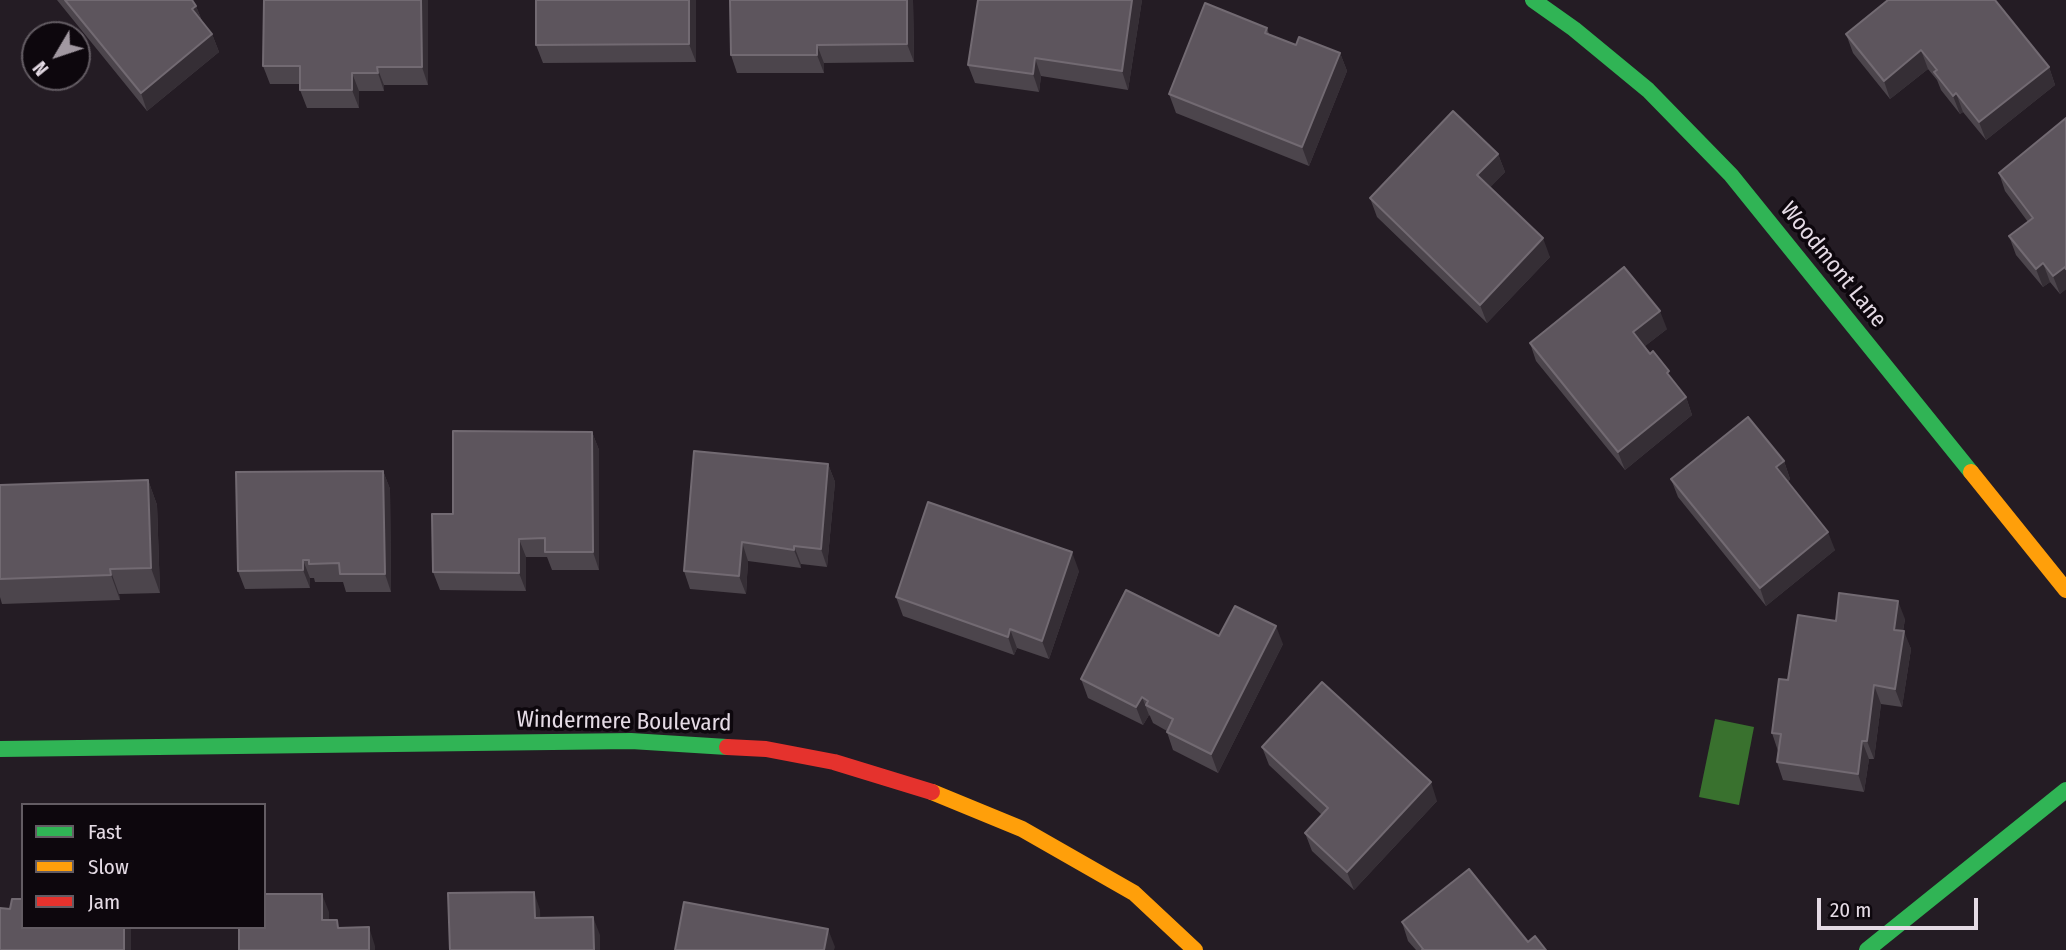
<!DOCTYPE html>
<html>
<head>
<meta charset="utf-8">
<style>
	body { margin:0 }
	#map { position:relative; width:2066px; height:950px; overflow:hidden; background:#241c24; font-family:"Fira Sans Condensed",sans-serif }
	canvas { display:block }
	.legend { position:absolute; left:21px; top:803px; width:245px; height:126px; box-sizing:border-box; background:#0d070d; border:2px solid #635c63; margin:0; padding:9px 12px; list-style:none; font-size:21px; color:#e5dbe5 }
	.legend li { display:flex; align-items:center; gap:14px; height:35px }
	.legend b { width:35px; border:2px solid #635c63 }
	.north { position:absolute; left:21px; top:21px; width:70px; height:70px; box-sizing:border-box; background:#0d070d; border:2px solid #635c63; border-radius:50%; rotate:231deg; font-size:19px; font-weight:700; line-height:28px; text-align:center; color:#e5dbe5 }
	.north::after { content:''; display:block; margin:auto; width:24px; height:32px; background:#a198a1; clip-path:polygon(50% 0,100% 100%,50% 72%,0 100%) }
	.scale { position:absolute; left:1817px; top:898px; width:161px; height:32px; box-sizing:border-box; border:4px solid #e5dbe5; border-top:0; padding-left:9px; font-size:21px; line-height:24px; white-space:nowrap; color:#e5dbe5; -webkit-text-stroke:5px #0d070d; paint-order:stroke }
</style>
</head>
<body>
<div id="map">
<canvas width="2066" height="950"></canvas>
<ul class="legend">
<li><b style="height:9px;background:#30b455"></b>Fast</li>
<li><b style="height:9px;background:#ff9f0a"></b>Slow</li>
<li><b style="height:9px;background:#e5322d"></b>Jam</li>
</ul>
<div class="north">N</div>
<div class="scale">20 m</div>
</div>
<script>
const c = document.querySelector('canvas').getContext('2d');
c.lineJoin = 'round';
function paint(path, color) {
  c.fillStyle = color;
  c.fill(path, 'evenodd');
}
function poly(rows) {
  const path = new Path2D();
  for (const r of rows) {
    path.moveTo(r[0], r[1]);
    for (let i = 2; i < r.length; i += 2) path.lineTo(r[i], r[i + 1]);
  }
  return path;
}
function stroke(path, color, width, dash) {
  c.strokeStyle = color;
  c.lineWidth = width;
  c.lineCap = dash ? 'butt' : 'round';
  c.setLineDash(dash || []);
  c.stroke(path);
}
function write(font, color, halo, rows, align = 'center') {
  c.font = font + ' "Fira Sans Condensed",sans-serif';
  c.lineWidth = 7;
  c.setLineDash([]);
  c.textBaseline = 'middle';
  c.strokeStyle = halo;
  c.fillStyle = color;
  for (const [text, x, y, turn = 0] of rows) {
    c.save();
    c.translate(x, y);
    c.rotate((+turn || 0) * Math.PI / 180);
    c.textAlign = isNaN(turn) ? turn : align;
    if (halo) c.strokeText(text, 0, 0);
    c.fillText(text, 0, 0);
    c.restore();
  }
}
const water = poly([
	[1715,719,1754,727,1739,805,1699,797]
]);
const fast = poly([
	[1533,0,1574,29,1648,90,1731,175,1971,472],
	[0,749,631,741,727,747],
	[1867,950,2066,790]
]);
const slow = poly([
	[1971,472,2066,590],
	[932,792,1022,829,1134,893,1195,950]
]);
const jam = poly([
	[727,747,766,749,834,762,932,792]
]);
const wall = poly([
	[57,0,192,0,196,6,202,21,212,34,219,52,147,111],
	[428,0,428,85,384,85,384,91,359,91,359,108,307,108,300,90,300,84,270,84,263,66],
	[536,0,696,0,696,62,543,63,536,45],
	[913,0,914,62,824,63,824,73,737,73,731,55],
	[978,0,1142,0,1128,90,1041,76,1039,92,975,83,968,65],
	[1267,28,1269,34,1296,45,1340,53,1347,71,1309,166,1176,113,1169,94],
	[1846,34,2049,67,2055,85,1986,140,1963,112,1960,114,1941,90,1937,80,1928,69,1890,99,1853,53],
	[2066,118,2066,289,2060,294,2050,282,2043,287,2016,255,2009,236,2028,222,2005,191,1999,173],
	[1498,154,1505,172,1490,187,1550,257,1487,323,1377,217,1370,198],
	[1667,329,1645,346,1686,397,1692,415,1625,470,1536,361,1530,343],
	[592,432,599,450,599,570,552,570,547,557,526,557,526,591,440,590,433,572,453,514],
	[1784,461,1790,479,1788,481,1835,550,1766,606,1678,497,1671,479],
	[828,464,835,482,827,567,801,564,801,568,748,561,746,594,690,589,684,571],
	[383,471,390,489,391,592,346,592,343,582,315,582,314,578,310,578,310,588,245,589,238,571],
	[148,480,157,505,160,593,119,594,120,600,2,604,0,597,0,485],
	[1079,571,1049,659,1017,648,1014,655,903,616,896,597],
	[1905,619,1903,631,1911,649,1902,707,1881,704,1874,759,1869,759,1864,792,1783,780,1777,762,1778,751,1772,733,1788,680,1836,621],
	[1219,636,1283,644,1218,773,1173,750,1167,732,1167,731,1153,723,1150,716,1149,715,1143,725,1088,698,1081,679],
	[1262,747,1437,801,1354,890,1312,851,1305,833,1322,815,1269,765],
	[1402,922,1528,942,1546,950,1416,950,1408,941]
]);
const shadedWall = poly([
	[421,0,428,0,428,85,422,67],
	[689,0,696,0,696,62,689,44],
	[907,0,913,0,914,62,907,44],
	[1132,0,1142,0,1128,90,1122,71],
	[196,6,203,24,192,9],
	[212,34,219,52,147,111,141,93],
	[817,45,824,63,824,73,817,55],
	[1921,50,1928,69,1890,99,1884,81],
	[1340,53,1347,71,1309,166,1302,147],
	[1035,58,1041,76,1039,92,1033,74],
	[377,67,384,85,384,91,378,73],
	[2049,67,2055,85,1986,140,1979,122],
	[352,73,359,91,359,108,352,90],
	[1956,93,1963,112,1960,114,1953,96],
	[1498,154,1505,172,1484,194,1477,175],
	[1543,238,1550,257,1487,323,1480,305],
	[2043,263,2050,282,2043,287,2036,269],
	[2065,267,2066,271,2066,289,2060,294,2053,276],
	[1660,311,1667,329,1640,350,1633,332],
	[1686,397,1692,415,1625,470,1618,452],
	[592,432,599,450,599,570,593,552],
	[1784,461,1790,479,1783,485,1776,467],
	[828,464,835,482,827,567,821,549],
	[383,471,390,489,391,592,385,574],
	[148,480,157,505,160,593,151,568],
	[1828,532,1835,550,1766,606,1760,588],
	[519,539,526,557,526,591,519,573],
	[742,542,748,561,746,594,739,576],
	[794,546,801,564,801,568,794,550],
	[1072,552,1079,571,1049,659,1042,641],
	[303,560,310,578,310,588,303,570],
	[110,569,119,594,120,600,111,575],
	[1898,601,1905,619,1900,648,1894,630],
	[1276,626,1283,644,1218,773,1211,754],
	[1010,629,1017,648,1014,655,1008,637],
	[1904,631,1911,649,1902,707,1895,689],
	[1874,685,1881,704,1874,759,1867,741],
	[1142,697,1149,715,1143,725,1136,707],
	[1862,741,1869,759,1864,792,1858,774],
	[1431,782,1437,801,1354,890,1347,872],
	[534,892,540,910,541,937,535,918],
	[322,894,329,912,329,939,322,920],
	[593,917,600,935,600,950,594,950],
	[124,927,131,927,131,950,124,950],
	[369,927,375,946,375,950,369,950],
	[828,929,835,947,834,950,824,950]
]);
const building = poly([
	[65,0,192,0,196,6,192,9,212,34,141,93,65,0],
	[264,0,421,0,422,67,377,67,378,73,352,73,352,90,300,90,300,66,263,66,264,0],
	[536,0,689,0,689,44,536,45,536,0],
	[730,0,907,0,907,44,817,45,817,55,731,55,730,0],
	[978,0,1132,0,1122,71,1035,58,1033,74,968,65,978,0],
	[1888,0,1995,0,2049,67,1979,122,1956,93,1953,96,1934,72,1937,70,1921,50,1884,81,1846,34,1888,0],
	[1205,3,1267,28,1265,33,1296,45,1299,37,1340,53,1302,147,1169,94,1205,3],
	[1453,111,1498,154,1477,175,1543,238,1480,305,1370,198,1453,111],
	[2066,118,2066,269,2065,267,2053,276,2043,263,2036,269,2009,236,2033,218,1999,173,2066,118],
	[1624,267,1660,311,1633,332,1650,354,1653,351,1669,371,1667,373,1686,397,1618,452,1530,343,1624,267],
	[1748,417,1784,461,1776,467,1828,532,1760,588,1671,479,1748,417],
	[453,431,592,432,593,552,545,552,545,538,519,539,519,573,433,572,432,514,453,514,453,431],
	[694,451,828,464,821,549,794,546,794,550,742,542,739,576,684,571,694,451],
	[383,471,385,574,340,574,339,563,309,564,309,560,303,560,303,570,238,571,236,472,383,471],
	[148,480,151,568,110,569,111,575,0,579,0,485,148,480],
	[928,502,1072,552,1042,641,1010,629,1008,637,896,597,928,502],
	[1126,590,1219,636,1235,606,1276,626,1211,754,1167,732,1173,719,1146,705,1148,701,1142,697,1136,707,1081,679,1126,590],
	[1839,593,1898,601,1894,630,1904,631,1895,689,1874,685,1867,741,1862,741,1858,774,1777,762,1781,734,1772,733,1779,679,1788,680,1798,615,1836,621,1839,593],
	[1322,682,1431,782,1347,872,1305,833,1328,808,1262,747,1322,682],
	[1469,869,1528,942,1535,936,1546,950,1422,950,1423,949,1402,922,1469,869],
	[534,892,535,918,593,917,594,950,450,950,448,893,534,892],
	[264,894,322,894,322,920,337,920,338,928,369,927,369,950,239,950,239,927,264,927,264,894],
	[12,899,23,899,23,927,124,927,124,950,0,950,0,908,10,909,12,899],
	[684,902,828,929,824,950,675,950,684,902]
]);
const streetNames = [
	["Woodmont Lane",1833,265,51],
	["Windermere Boulevard",624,722,1]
];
paint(water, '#39712e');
stroke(fast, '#30b455', 16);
stroke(slow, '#ff9f0a', 16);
stroke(jam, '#e5322d', 16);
paint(wall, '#4c454c');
paint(shadedWall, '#352e35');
paint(building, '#5d555d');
stroke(building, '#726a72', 2);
write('23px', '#e5dbe5', '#0d070d', streetNames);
</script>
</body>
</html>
